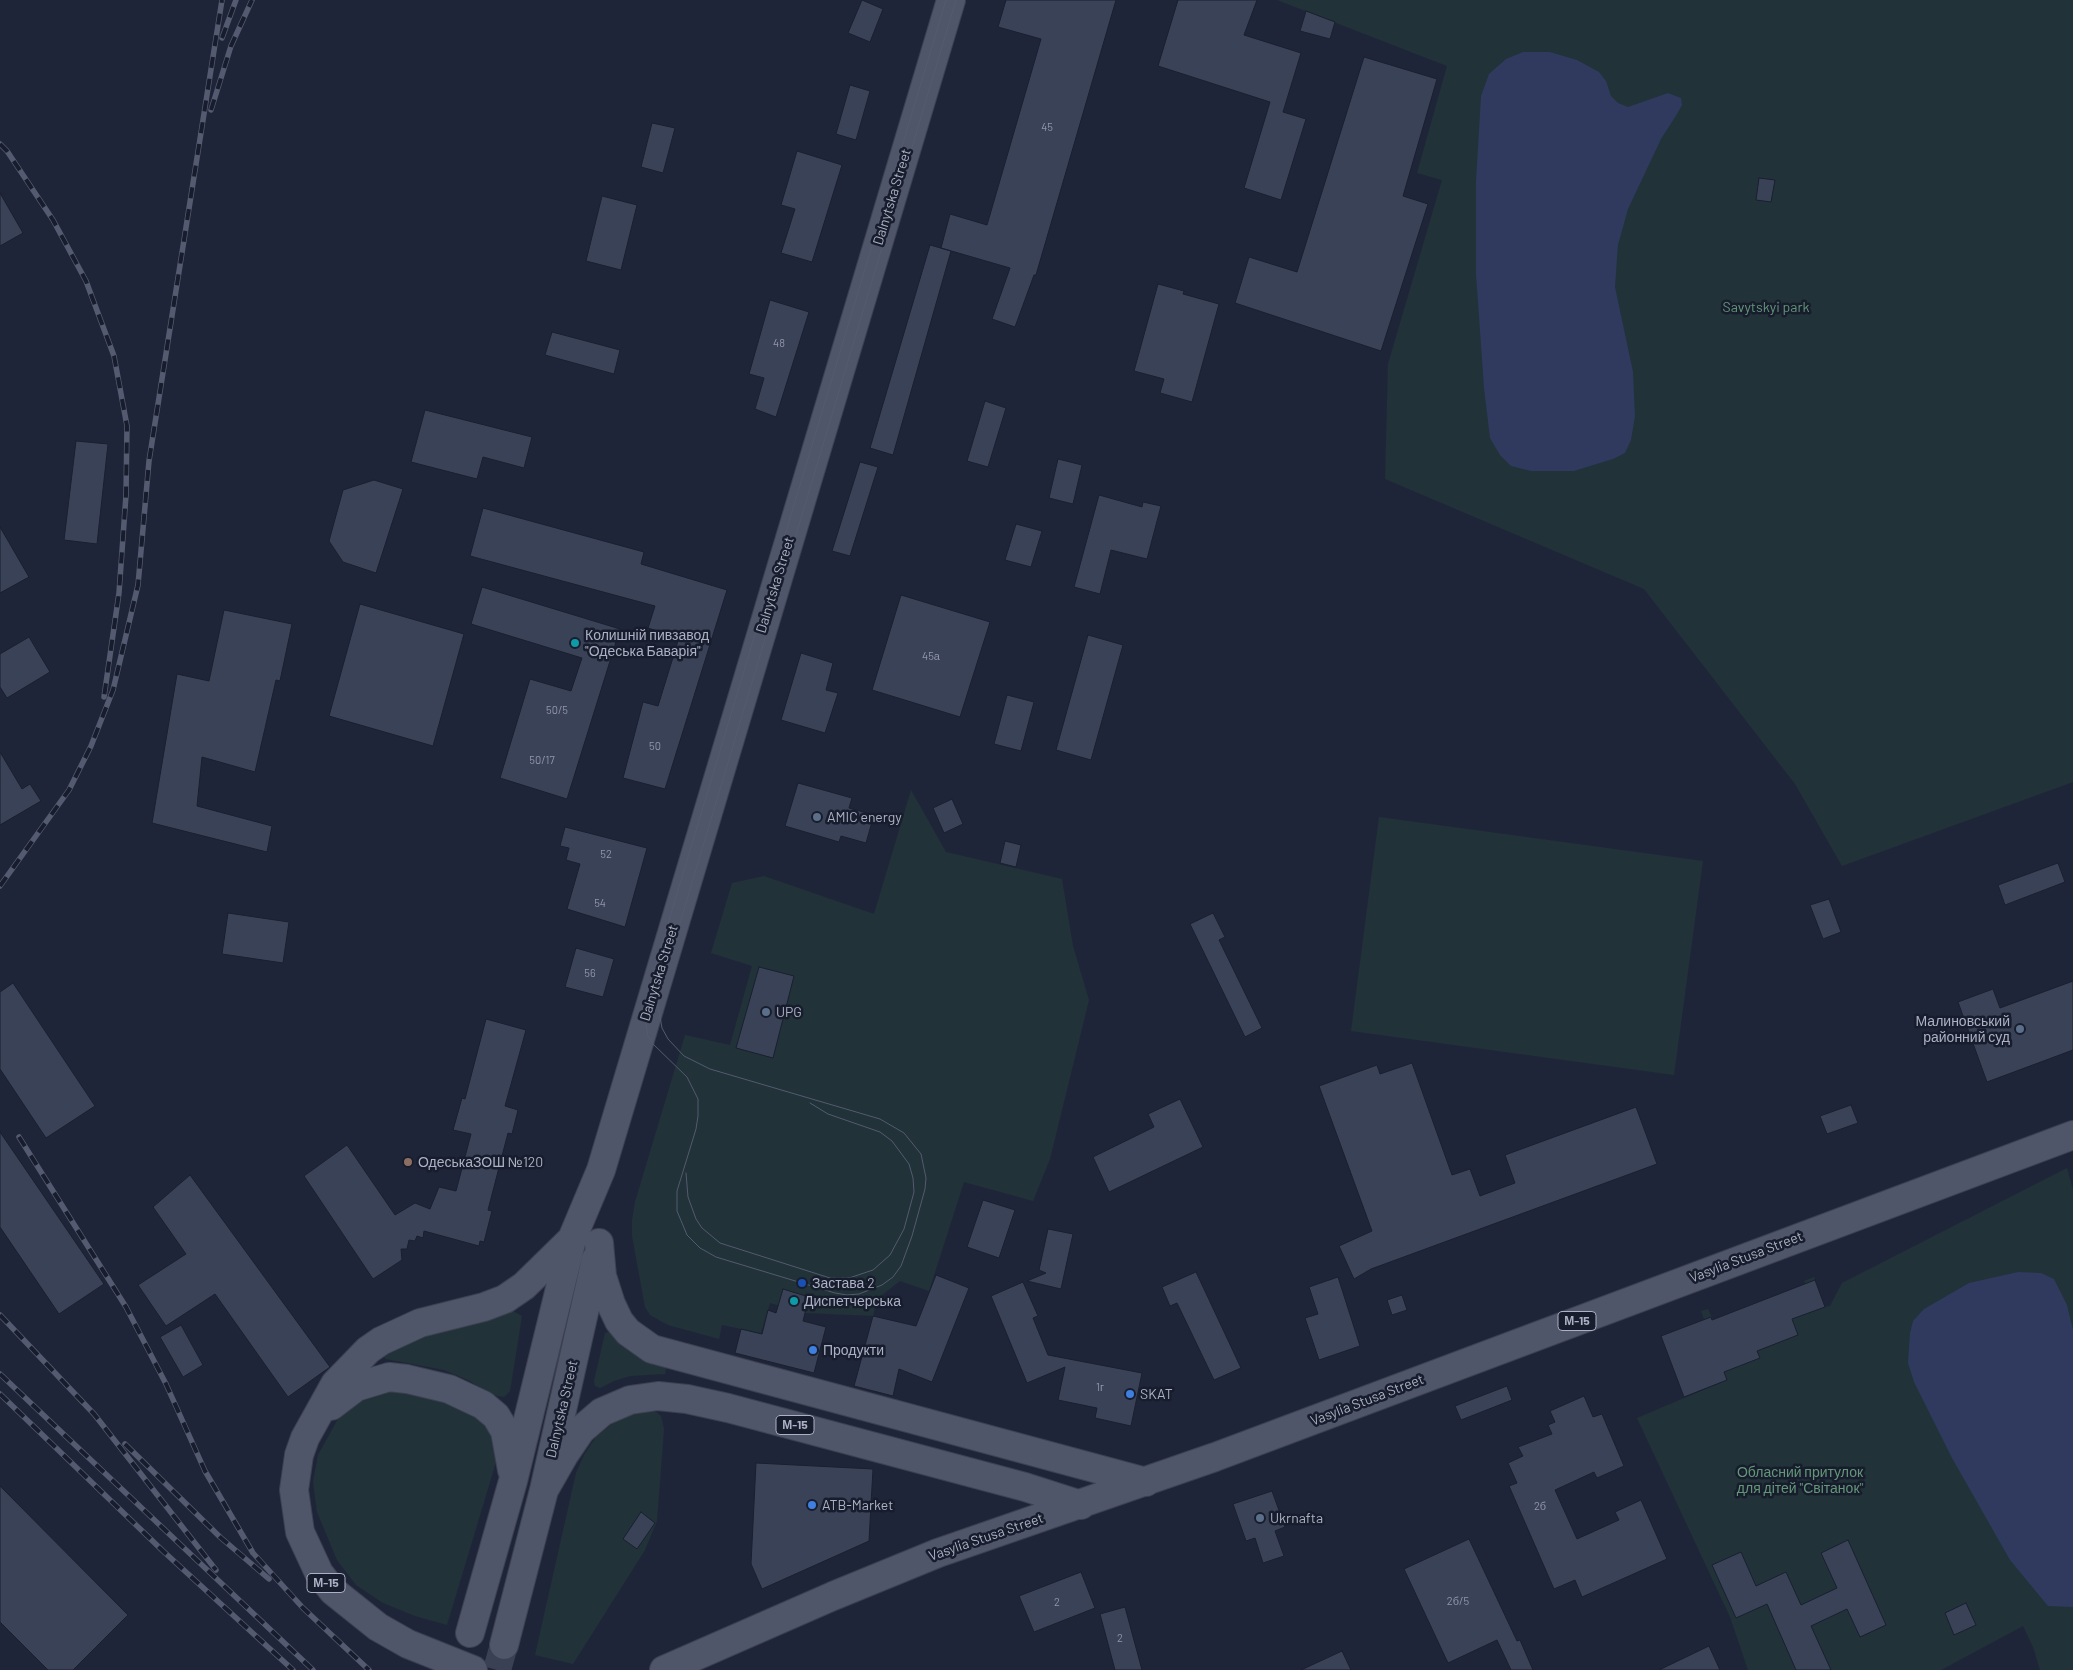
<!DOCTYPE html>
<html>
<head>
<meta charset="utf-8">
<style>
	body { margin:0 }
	canvas { display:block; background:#1f2538 }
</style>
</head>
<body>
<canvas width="2073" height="1670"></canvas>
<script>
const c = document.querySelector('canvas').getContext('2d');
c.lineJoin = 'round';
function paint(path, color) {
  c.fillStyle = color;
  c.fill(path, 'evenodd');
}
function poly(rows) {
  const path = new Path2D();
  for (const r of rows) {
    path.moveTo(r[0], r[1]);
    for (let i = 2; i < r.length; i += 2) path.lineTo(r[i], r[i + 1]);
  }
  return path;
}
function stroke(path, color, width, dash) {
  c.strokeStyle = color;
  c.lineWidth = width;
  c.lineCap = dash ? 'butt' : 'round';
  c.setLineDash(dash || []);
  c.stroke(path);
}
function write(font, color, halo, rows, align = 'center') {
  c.font = font + ' Barlow,sans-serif';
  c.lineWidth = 5;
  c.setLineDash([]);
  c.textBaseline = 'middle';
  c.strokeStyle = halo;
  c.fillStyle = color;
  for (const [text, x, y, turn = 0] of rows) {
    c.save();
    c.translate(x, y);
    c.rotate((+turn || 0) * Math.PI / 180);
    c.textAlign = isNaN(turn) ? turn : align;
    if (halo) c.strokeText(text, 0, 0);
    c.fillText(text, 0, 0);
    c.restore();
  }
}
const green = poly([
	[1277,0,2073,0,2073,782,1842,866,1795,784,1644,589,1385,479,1388,364,1442,180,1417,173,1447,66],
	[911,790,946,852,1062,879,1073,946,1089,1000,1050,1159,1033,1201,964,1182,929,1291,900,1281,877,1299,873,1316,805,1313,770,1303,761,1333,722,1325,719,1339,668,1325,650,1315,645,1307,632,1236,632,1220,635,1202,685,1035,730,1045,752,966,711,953,732,883,764,876,874,914],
	[1379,817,1703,861,1674,1075,1351,1031],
	[2067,1168,2073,1190,2073,1670,2040,1670,2033,1647,2023,1626,1941,1670,1748,1670,1730,1617,1637,1418,1727,1380,1701,1311,1708,1309,1713,1320,1806,1284,1804,1281,1814,1277,1825,1307,1830,1306,1842,1283],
	[513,1311,522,1316,510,1391,504,1397,492,1395,468,1380,444,1370,386,1359,384,1357,386,1351,404,1341],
	[608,1332,667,1364,665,1374,630,1376,614,1381,600,1388,595,1386,594,1381,605,1333],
	[395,1388,448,1401,478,1418,496,1440,499,1452,447,1625,415,1616,383,1603,356,1585,337,1560,317,1512,313,1482,318,1455,343,1410,358,1395],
	[643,1412,656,1412,661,1416,664,1429,657,1521,645,1550,573,1664,535,1655,576,1473,584,1455,596,1437,611,1425,627,1416]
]);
const water = poly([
	[1523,52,1550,52,1577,60,1599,72,1606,81,1611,96,1618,103,1628,107,1668,93,1681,98,1682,105,1677,114,1661,139,1628,209,1618,245,1615,287,1633,372,1635,416,1631,440,1625,453,1613,459,1574,471,1531,471,1511,466,1500,455,1490,438,1484,388,1476,274,1476,181,1481,96,1489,74,1506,59],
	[2018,1272,2041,1273,2054,1279,2067,1305,2073,1330,2073,1607,2048,1606,2010,1560,1952,1458,1914,1382,1908,1363,1910,1333,1913,1321,1924,1309,1969,1283]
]);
const building = poly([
	[862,0,883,9,870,42,848,33,862,0],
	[1006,0,1116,0,1036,275,1034,275,1015,327,992,319,1010,268,941,248,950,214,987,225,1041,39,998,27,1006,0],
	[1178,0,1257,0,1244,35,1301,53,1283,112,1306,119,1281,200,1244,188,1270,102,1158,66,1178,0],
	[1306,11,1335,22,1330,39,1300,31,1306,11],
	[1364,57,1437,79,1403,196,1428,204,1381,351,1235,303,1249,257,1297,272,1364,57],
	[850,85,870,91,856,140,836,134,850,85],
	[652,123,675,128,663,173,641,167,652,123],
	[797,151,842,165,812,262,781,253,795,209,781,205,797,151],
	[1759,178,1775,180,1771,202,1756,200,1759,178],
	[0,193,23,233,0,246,0,193],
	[602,196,637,205,621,270,586,261,602,196],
	[930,245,951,251,893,455,870,448,930,245],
	[1158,284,1184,291,1183,294,1219,304,1192,402,1160,393,1164,379,1134,371,1158,284],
	[770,300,809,312,776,417,755,409,764,378,749,374,770,300],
	[552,332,620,350,614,374,545,355,552,332],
	[985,401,1006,408,988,467,967,461,985,401],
	[425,410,532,437,524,468,483,457,477,479,411,462,425,410],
	[76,441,108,444,97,544,64,540,76,441],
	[1058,459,1082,465,1073,504,1049,498,1058,459],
	[860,462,878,467,850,556,832,551,860,462],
	[374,480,403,489,376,573,343,562,329,541,343,490,374,480],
	[1099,495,1142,507,1143,502,1161,506,1147,559,1111,550,1100,594,1074,587,1099,495],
	[483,508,644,552,641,564,727,590,665,789,623,778,643,702,658,706,679,638,648,628,655,606,470,556,483,508],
	[1016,524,1042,531,1031,567,1005,560,1016,524],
	[0,527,29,577,0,593,0,527],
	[482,587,620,629,567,799,500,778,530,679,571,691,582,658,471,624,482,587],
	[901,595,990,622,960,717,872,690,901,595],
	[360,604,464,634,433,746,329,716,360,604],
	[224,610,292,624,280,681,276,680,255,772,202,757,197,806,272,826,267,852,152,823,177,674,209,681,224,610],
	[1088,635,1123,645,1091,760,1056,750,1088,635],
	[29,637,50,672,7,698,0,687,0,654,29,637],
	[801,653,833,663,826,690,838,693,825,733,781,720,801,653],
	[1007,695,1034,702,1021,751,994,744,1007,695],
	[0,752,22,789,30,784,41,801,0,825,0,752],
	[798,783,852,798,849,808,874,815,866,843,841,836,839,842,785,826,798,783],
	[952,799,963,824,944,833,933,808,952,799],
	[565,827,647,848,625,927,567,909,580,864,566,860,569,848,560,846,565,827],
	[1005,841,1021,845,1016,867,1000,863,1005,841],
	[2058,863,2065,882,2005,905,1998,885,2058,863],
	[1829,899,1841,932,1823,939,1810,905,1829,899],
	[228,913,289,922,283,963,222,954,228,913],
	[1213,913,1225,937,1219,940,1262,1028,1245,1037,1190,924,1213,913],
	[576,948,614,959,603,997,565,987,576,948],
	[759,967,794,976,773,1058,736,1048,759,967],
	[2073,981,2073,1050,1987,1082,1958,1002,1993,989,2000,1008,2073,981],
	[13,983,95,1106,46,1138,0,1069,0,992,13,983],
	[486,1019,526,1030,505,1106,518,1110,512,1134,508,1133,488,1210,492,1211,484,1242,480,1241,479,1246,424,1231,423,1238,417,1236,415,1241,409,1240,407,1249,401,1249,402,1260,373,1279,304,1176,347,1145,395,1215,415,1203,430,1209,439,1187,456,1191,471,1134,453,1130,462,1098,465,1099,486,1019],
	[1412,1063,1452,1175,1470,1169,1480,1196,1515,1183,1505,1155,1636,1107,1657,1164,1371,1269,1354,1279,1339,1246,1372,1231,1319,1086,1377,1065,1380,1074,1412,1063],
	[1180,1099,1203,1147,1109,1192,1093,1157,1154,1127,1148,1114,1180,1099],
	[1851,1105,1858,1123,1827,1134,1820,1116,1851,1105],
	[0,1132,104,1284,59,1314,0,1227,0,1132],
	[190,1175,330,1367,288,1397,215,1294,166,1326,138,1285,186,1254,153,1207,190,1175],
	[983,1200,1015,1210,999,1258,967,1247,983,1200],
	[1048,1229,1073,1234,1061,1289,1027,1281,1046,1273,1039,1270,1048,1229],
	[1196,1272,1241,1368,1214,1380,1177,1303,1170,1306,1162,1287,1196,1272],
	[936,1275,969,1288,932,1382,899,1369,893,1396,854,1386,873,1316,916,1326,936,1275],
	[1338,1277,1360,1346,1319,1360,1305,1318,1318,1314,1309,1287,1338,1277],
	[1815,1280,1825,1307,1792,1319,1798,1335,1757,1351,1760,1358,1724,1372,1727,1380,1684,1397,1661,1336,1711,1317,1712,1320,1815,1280],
	[1023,1282,1038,1316,1033,1318,1048,1355,1142,1373,1131,1426,1095,1418,1097,1408,1058,1400,1065,1367,1027,1383,991,1296,1023,1282],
	[783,1289,809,1297,803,1321,826,1327,814,1373,735,1353,741,1329,762,1334,768,1310,776,1313,783,1289],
	[1402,1295,1407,1310,1392,1315,1387,1300,1402,1295],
	[181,1325,203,1365,183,1377,160,1337,181,1325],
	[1507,1386,1512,1400,1461,1420,1455,1406,1507,1386],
	[1584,1396,1593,1417,1602,1414,1624,1466,1597,1478,1594,1472,1555,1490,1577,1539,1619,1520,1615,1512,1641,1500,1667,1559,1582,1597,1575,1580,1554,1589,1509,1486,1517,1483,1508,1463,1523,1456,1518,1447,1552,1434,1548,1425,1555,1422,1550,1411,1584,1396],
	[756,1463,873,1469,869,1541,762,1589,751,1564,756,1463],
	[0,1486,128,1615,73,1670,48,1670,0,1622,0,1486],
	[1272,1491,1285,1527,1275,1531,1284,1556,1263,1563,1255,1538,1246,1541,1233,1504,1272,1491],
	[641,1512,655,1523,637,1549,623,1539,641,1512],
	[1469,1539,1517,1641,1520,1640,1533,1670,1511,1670,1497,1640,1448,1663,1404,1569,1469,1539],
	[1848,1540,1886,1625,1860,1637,1847,1609,1811,1626,1831,1670,1796,1670,1767,1604,1736,1618,1712,1565,1741,1552,1756,1586,1786,1572,1801,1605,1837,1588,1821,1553,1848,1540],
	[1081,1572,1095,1608,1034,1632,1019,1596,1081,1572],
	[1966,1603,1976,1625,1954,1635,1945,1613,1966,1603],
	[1125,1607,1142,1670,1115,1670,1100,1614,1125,1607],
	[1709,1646,1720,1670,1659,1670,1709,1646],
	[1342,1651,1351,1670,1301,1670,1342,1651]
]);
const majorTunnel = poly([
	[497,1670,504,1645]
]);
const major = poly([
	[599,1243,602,1276,611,1304,619,1321,628,1332,652,1349,1146,1482],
	[331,1406,356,1387,389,1377,407,1379,449,1389,483,1405,496,1416,505,1431,512,1470],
	[544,1490,564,1455,581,1430,602,1412,630,1400,658,1396,687,1399,728,1408,1025,1487,1081,1505],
	[470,1633,513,1481,572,1239,601,1170,951,0],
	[504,1645,544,1490,596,1259],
	[473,1670,408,1644,378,1627,333,1591,319,1573,300,1532,294,1490,299,1455,305,1438,335,1384,368,1350,381,1341,420,1323,484,1307,505,1299,524,1286,572,1239],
	[664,1670,833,1596,938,1553,1215,1457,2073,1135]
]);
const tram = poly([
	[946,0,657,960,648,993,645,1019,648,1036,653,1044,687,1077,698,1099,698,1116,696,1129,677,1191,677,1211,687,1235,700,1248,716,1257,835,1293,847,1295,859,1294,882,1285,893,1277,901,1266,912,1236,925,1189,926,1178,921,1154,904,1133,880,1119,710,1069,684,1056,668,1039,662,1028,657,1000,956,0],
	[686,1173,688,1197,696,1219,702,1228,720,1243,830,1278,849,1278,873,1270,890,1255,904,1229,914,1192,913,1178,909,1164,892,1141,880,1132,828,1114,810,1103]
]);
const rail = poly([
	[222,38,236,0],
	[211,110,231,46,252,0],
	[0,144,7,151,53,220,86,281,114,356,127,426,126,495,119,593,104,697],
	[0,886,69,790,91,746,113,690,138,585,149,461,222,0],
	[19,1137,126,1307,166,1384,205,1471,253,1553,303,1608,369,1670],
	[0,1315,94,1414,216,1570],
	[0,1374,313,1670],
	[0,1394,163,1551,293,1670],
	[125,1444,220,1537,269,1579]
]);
const markers = [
	[575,643,5,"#0f9aa8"],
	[817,817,5,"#5c6f8a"],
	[766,1012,5,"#5c6f8a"],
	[2020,1029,5,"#5c6f8a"],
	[408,1162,5,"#8d6e63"],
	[802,1283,5,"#1a4fb4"],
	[794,1301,5,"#0f9aa8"],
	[813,1350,5,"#3f7fe0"],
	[1130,1394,5,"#3f7fe0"],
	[812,1505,5,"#3f7fe0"],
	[1260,1518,5,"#5c6f8a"]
];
const numberNames = [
	["45",1047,127],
	["48",779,343],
	["45а",931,656],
	["50/5",557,710],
	["50",655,746],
	["50/17",542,760],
	["52",606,854],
	["54",600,903],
	["56",590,973],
	["1г",1100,1387],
	["2б",1540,1506],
	["2б/5",1458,1601],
	["2",1057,1602],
	["2",1120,1638]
];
const shields = [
	[1577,1321,38],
	[795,1425,38],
	[326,1583,38]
];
const shieldNames = [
	["М-15",1577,1321],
	["М-15",795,1425],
	["М-15",326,1583]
];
const streetNames = [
	["Dalnytska Street",892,197,-73],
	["Dalnytska Street",775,585,-73],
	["Dalnytska Street",659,973,-73],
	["Vasylia Stusa Street",1746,1257,-21],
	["Vasylia Stusa Street",1367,1400,-21],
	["Dalnytska Street",562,1409,-77],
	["Vasylia Stusa Street",986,1537,-19]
];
const parkNames = [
	["Savytskyi park",1766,307],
	["Обласний притулок",1800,1472],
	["для дітей \"Світанок\"",1800,1488]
];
const poiNames = [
	["Колишній пивзавод",585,635],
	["\"Одеська Баварія\"",585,651],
	["AMIC energy",827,817],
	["UPG",776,1012],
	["Малиновський",2010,1021,"right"],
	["районний суд",2010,1037,"right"],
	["ОдеськаЗОШ №120",418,1162],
	["Застава 2",812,1283],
	["Диспетчерська",804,1301],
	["Продукти",823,1350],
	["SKAT",1140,1394],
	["ATB-Market",822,1505],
	["Ukrnafta",1270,1518]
];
paint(green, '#213239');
paint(water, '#2f3a5e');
paint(building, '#3a4258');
stroke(building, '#1a1f2f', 1);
stroke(majorTunnel, '#3b4154', 28, [28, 14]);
stroke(major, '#3c4152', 30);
stroke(major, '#505669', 28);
stroke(tram, '#545a70', 1);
stroke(rail, '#545a70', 5.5);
stroke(rail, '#181d2d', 4, [11]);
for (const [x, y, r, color] of markers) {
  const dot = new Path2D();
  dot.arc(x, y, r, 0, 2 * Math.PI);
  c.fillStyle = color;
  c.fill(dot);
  stroke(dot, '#181d2d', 2);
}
write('11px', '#9095aa', null, numberNames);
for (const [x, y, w] of shields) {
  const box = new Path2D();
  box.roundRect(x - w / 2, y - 9.5, w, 19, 4);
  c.fillStyle = '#181d2d';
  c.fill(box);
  stroke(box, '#acb1c5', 1);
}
write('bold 12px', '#acb1c5', null, shieldNames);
write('14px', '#acb1c5', '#181d2d', streetNames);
write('14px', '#639778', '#181d2d', parkNames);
write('14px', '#acb1c5', '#181d2d', poiNames, 'left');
</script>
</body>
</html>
